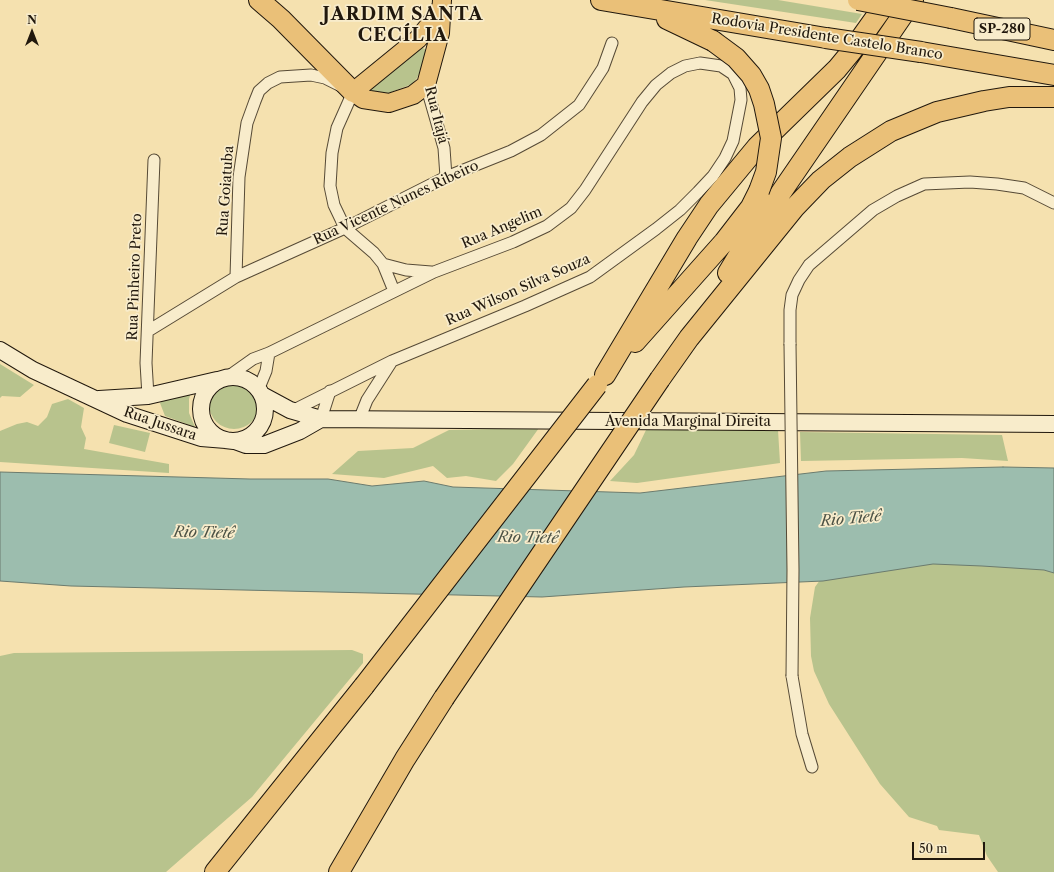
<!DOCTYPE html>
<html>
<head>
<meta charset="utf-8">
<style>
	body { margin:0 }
	#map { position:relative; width:1054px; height:872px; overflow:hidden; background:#f5e1af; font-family:"Libre Caslon Text",serif }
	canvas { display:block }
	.north { position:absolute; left:12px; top:12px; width:40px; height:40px; -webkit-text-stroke:3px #f8eccb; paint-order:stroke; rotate:0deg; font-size:11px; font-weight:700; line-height:16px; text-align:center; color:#21180d }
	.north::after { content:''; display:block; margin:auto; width:14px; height:18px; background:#21180d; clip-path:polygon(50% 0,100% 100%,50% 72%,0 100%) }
	.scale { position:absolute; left:912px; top:842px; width:73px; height:18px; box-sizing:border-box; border:2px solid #21180d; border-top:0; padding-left:5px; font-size:12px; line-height:14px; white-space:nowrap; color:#21180d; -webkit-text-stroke:3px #f8eccb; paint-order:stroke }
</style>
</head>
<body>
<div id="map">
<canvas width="1054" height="872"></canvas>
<div class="north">N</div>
<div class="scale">50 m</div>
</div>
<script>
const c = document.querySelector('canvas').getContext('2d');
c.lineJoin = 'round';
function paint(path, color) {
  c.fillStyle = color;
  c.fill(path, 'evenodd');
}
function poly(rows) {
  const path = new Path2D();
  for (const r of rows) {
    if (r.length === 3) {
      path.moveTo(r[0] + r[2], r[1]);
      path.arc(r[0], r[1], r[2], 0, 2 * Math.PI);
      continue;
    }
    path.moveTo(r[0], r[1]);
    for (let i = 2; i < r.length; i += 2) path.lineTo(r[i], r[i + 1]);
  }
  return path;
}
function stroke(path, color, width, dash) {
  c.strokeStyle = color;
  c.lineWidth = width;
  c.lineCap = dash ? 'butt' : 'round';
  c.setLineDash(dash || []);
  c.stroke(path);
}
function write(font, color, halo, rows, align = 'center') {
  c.font = font + ' "Libre Caslon Text",serif';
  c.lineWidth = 3.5;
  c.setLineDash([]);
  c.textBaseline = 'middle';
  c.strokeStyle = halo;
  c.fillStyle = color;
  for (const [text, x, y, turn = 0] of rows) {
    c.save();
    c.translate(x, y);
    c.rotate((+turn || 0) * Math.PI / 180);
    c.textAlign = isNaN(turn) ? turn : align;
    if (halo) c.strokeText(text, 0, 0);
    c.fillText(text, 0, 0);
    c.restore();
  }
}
const green = poly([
	[705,0,778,0,862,14,856,23],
	[420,47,425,49,427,56,417,78,412,84,386,94,374,93,367,89],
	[0,364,34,385,20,397,2,396,0,398],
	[234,404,25],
	[192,389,189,399,189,413,195,427,165,416,160,403,168,395],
	[68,399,84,408,81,427,86,438,84,449,169,464,169,473,0,462,0,431,17,424,27,422,38,426,47,417,52,404],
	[114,425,150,433,145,452,109,443],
	[539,428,513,464,496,481,466,476,447,478,433,466,384,478,332,474,358,451,413,448,449,430],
	[646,430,778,430,780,463,637,483,610,481,634,455],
	[800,432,1002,435,1008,461,962,458,801,461],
	[889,561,1031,566,1054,573,1054,872,998,872,987,856,979,835,939,830,937,826,909,817,880,784,829,704,814,671,811,656,810,618,815,587,820,580],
	[352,650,363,654,363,663,252,797,166,872,0,872,0,656,14,653]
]);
const water = poly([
	[1003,467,1054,468,1054,573,1044,570,982,566,933,564,823,581,684,587,542,597,71,586,0,581,0,472,250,479,328,479,372,486,424,481,453,487,640,493,826,471,1003,467]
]);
const street = poly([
	[426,85,444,148,446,177],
	[383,264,406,270,431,272],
	[236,277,239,177,247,123,255,101,259,91,268,83,280,77,311,75,325,78,353,92,337,128,332,153,330,186,334,205,345,228,374,253,383,264,394,291],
	[148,331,236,277,345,228,446,177,511,151,541,135,579,105,603,68,612,43],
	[790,344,790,310,792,295,799,280,809,265,873,210,897,196,924,184,970,182,997,184,1024,188,1054,203],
	[229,376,253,359,269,353,434,272,513,242,547,226,571,208,585,190,642,102,656,85,671,73,685,66,700,63,721,66,733,74,740,88,741,100,733,141,725,158,713,176,698,192,680,210,656,229,590,277,525,306,392,361,292,411],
	[259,388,266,371,269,353],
	[148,396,146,363,154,160],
	[321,419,330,391],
	[359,420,367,400,392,361],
	[792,676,802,734,812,767]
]);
const secondary = poly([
	[0,350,33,370,127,414,201,438,226,440],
	[233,409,32],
	[264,396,290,410,321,419,1054,424],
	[99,399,148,396,217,380],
	[235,441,246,445,264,445,300,431,321,419]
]);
const primary = poly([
	[441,7,435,18,418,39,353,92,363,99,389,103,413,95,426,85,440,33,442,0]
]);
const highway = poly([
	[259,0,281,19,353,92],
	[601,0,826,38],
	[951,18,1054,40],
	[667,19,713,41],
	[921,52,1054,75],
	[728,273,745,245,913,0],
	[635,342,724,242,751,207,759,191],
	[605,375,687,238,709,205,757,147,837,69,851,52,888,0],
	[660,379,689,338,795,207,821,180,850,157,891,131,937,112,984,101,1009,97,1054,97],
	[215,872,364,686],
	[339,872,405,759,444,698]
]);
const streetBridge = poly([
	[790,344,793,570,792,676]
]);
const highwayBridge = poly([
	[858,0,951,18],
	[826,38,921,52],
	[713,41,736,58,751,75,759,89,764,104,771,138,766,172,759,191],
	[364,686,597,385],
	[444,698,660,379]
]);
const shields = [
	[1002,29,56]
];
const shieldNames = [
	["SP-280",1002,29]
];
const streetNames = [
	["Rodovia Presidente Castelo Branco",827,37,9],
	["Rua Itajá",436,115,76],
	["Rua Goiatuba",226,191,-86],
	["Rua Vicente Nunes Ribeiro",396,203,-25],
	["Rua Angelim",502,228,-23],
	["Rua Pinheiro Preto",135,277,-88],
	["Rua Wilson Silva Souza",518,290,-24],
	["Avenida Marginal Direita",688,422],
	["Rua Jussara",160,424,19]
];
const waterNames = [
	["Rio Tietê",851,519,-5],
	["Rio Tietê",204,533,1],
	["Rio Tietê",528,538,1]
];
const districtNames = [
	["JARDIM SANTA",403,15],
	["CECÍLIA",403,36]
];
paint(green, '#b8c38d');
paint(water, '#9cbdae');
stroke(water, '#6b7b6e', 1);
stroke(street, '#564a36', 13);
stroke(secondary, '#21180d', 18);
stroke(primary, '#21180d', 20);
stroke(highway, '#21180d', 22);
stroke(street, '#f8eccb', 11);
stroke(secondary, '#f8eccb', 16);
stroke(primary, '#eac078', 18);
stroke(highway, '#eac078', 20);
stroke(streetBridge, '#564a36', 13, []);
stroke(highwayBridge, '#21180d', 22, []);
stroke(streetBridge, '#f8eccb', 11);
stroke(highwayBridge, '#eac078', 20);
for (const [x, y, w] of shields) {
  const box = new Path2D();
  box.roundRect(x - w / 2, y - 11, w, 22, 3);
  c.fillStyle = '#f8eccb';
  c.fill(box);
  stroke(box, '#21180d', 1);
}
write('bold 13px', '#21180d', null, shieldNames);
write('14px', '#21180d', '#f8eccb', streetNames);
write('italic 15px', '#4c5245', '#f8eccb', waterNames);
c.letterSpacing = '1px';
write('bold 18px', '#21180d', '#f8eccb', districtNames);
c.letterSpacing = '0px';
</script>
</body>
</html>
